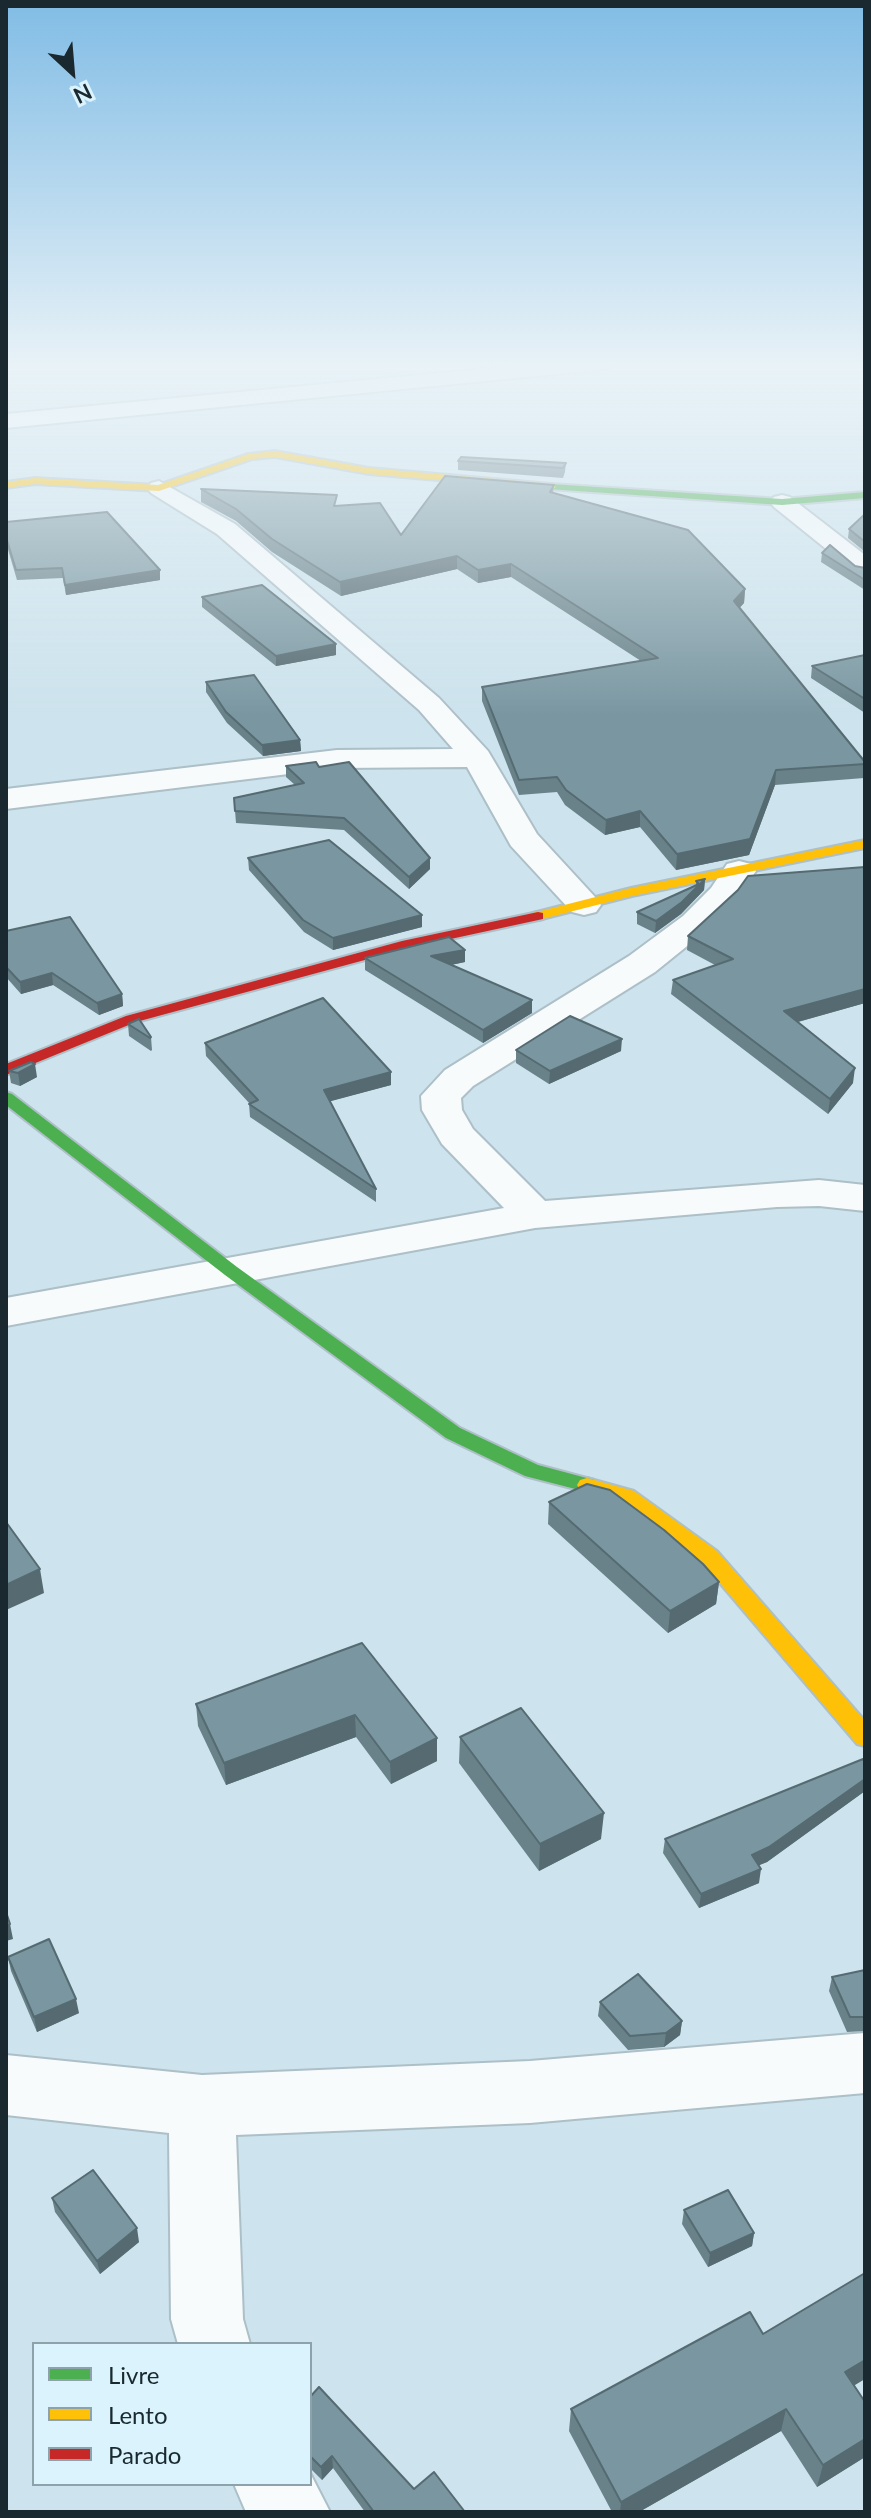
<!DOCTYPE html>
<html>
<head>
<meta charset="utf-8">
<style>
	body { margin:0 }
	#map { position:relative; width:871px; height:2518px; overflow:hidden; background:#cde3ed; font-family:Lato,sans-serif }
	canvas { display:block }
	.frame { position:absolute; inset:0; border:8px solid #19292f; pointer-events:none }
	.legend { position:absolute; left:32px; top:2342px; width:280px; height:144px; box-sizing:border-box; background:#dbf3fd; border:2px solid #8da2ab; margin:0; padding:10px 14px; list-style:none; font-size:24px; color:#19292f }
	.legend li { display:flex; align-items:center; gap:16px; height:40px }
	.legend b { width:40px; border:2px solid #8da2ab }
	.north { position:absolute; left:32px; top:32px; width:80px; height:80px; -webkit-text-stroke:6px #dbf3fd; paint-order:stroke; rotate:154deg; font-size:22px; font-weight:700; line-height:32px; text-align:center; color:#19292f }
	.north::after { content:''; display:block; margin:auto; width:28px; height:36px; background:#19292f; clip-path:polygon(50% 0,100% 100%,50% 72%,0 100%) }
</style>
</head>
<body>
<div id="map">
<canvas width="871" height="2518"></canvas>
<div class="frame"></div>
<ul class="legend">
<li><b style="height:10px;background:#4caf50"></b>Livre</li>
<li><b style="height:10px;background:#ffc107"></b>Lento</li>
<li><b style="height:10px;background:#c62828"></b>Parado</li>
</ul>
<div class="north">N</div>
</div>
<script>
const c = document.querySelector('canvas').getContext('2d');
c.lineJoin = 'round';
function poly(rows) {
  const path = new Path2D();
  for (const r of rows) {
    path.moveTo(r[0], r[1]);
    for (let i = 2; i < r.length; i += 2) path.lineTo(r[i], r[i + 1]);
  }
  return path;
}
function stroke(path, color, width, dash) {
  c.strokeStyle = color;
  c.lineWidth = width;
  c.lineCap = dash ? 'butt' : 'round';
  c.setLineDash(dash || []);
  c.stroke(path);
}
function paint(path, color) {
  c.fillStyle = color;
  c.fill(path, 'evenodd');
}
const street = poly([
	[548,363,617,363,607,369,6,428,6,414,548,363],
	[159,481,235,524,439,698,488,751,537,834,596,898,601,905,596,912,584,915,572,912,511,846,467,767,337,768,6,809,6,789,337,750,453,749,419,710,217,534,151,493,147,488,151,483,159,481],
	[782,495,790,497,865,555,865,576,856,573,774,507,770,502,774,497,782,495],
	[739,861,751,864,756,871,735,902,707,930,655,972,473,1086,461,1098,462,1110,473,1129,545,1201,819,1180,865,1185,865,1211,819,1206,777,1207,535,1228,6,1326,6,1298,504,1208,442,1144,422,1110,421,1096,445,1070,629,956,683,916,711,888,727,864,739,861],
	[865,2033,865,2093,530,2123,236,2135,243,2319,250,2344,178,2344,171,2319,169,2133,6,2115,6,2055,202,2075,530,2061,865,2033],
	[310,2473,330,2512,246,2512,234,2484,310,2484,310,2473]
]);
const fast = poly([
	[551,484,782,499,865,492,865,498,782,505,548,489,546,487,551,484],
	[6,1092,12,1094,237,1267,460,1428,538,1465,594,1480,597,1485,594,1490,587,1492,525,1476,446,1438,225,1275,6,1105,6,1092]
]);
const slow = poly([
	[275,451,369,468,551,484,556,487,551,490,369,474,275,457,252,459,159,491,35,484,6,488,6,482,35,478,158,485,248,454,275,451],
	[865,840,865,848,632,896,538,920,531,916,533,913,631,888,865,840],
	[587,1478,634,1491,717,1551,865,1721,865,1746,857,1744,701,1561,620,1501,580,1490,577,1485,580,1480,587,1478]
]);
const jam = poly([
	[538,912,543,913,543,919,409,948,136,1022,6,1075,6,1064,126,1016,402,941,538,912]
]);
const wall = poly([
	[458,461,566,463,565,472,563,478,458,470],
	[554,485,553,493,745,589,744,603,739,608,865,762,864,778,775,785,749,855,676,870,640,827,605,835,565,805,557,792,519,795,482,701,482,687,641,661,511,577,478,583,457,569,341,596,272,552,236,521,201,502,201,489,337,506,401,535],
	[865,514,865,552,848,538,849,529],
	[6,522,160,570,160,580,66,595,63,578,17,580,6,543],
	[822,553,855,566,865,568,865,590,821,562],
	[202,597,336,644,336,655,276,666,202,607],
	[865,655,865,713,811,678,812,666],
	[206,682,300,740,301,751,263,756,227,723,206,692],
	[286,766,319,767,430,869,409,889,344,830,236,823,234,798,295,785,286,777],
	[248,858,422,927,333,950,304,932,249,870],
	[865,867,865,1003,798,1022,853,1083,828,1114,671,994,673,980,715,965,687,950,688,936],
	[705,879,704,890,681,914,655,933,637,924,637,912,696,886,696,881],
	[6,931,122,994,123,1006,99,1015,53,985,21,994,6,977],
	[465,950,465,962,451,965,532,1013,483,1043,365,970,365,958],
	[128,1024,151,1037,152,1050,151,1051,129,1036],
	[205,1043,391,1085,330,1101,376,1189,376,1202,250,1117,249,1104,250,1104,206,1056],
	[516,1050,621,1051,549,1084,516,1063],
	[9,1071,37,1077,20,1086,11,1083],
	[549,1502,719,1582,716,1604,668,1633,548,1524],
	[362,1643,437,1738,437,1761,391,1784,356,1737,226,1785,198,1726,196,1704],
	[460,1737,601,1839,539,1871,459,1763],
	[865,1763,865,1791,767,1862,759,1865,759,1883,699,1908,663,1853,665,1839],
	[8,1957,79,2013,37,2032,11,1971],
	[865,1970,865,2031,847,2032,829,1991,832,1977],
	[600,2002,682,2021,680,2035,664,2047,628,2050,598,2016],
	[52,2198,139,2242,100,2274,55,2212],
	[684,2210,754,2233,752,2246,708,2267,682,2224],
	[763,2334,854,2385,865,2402,865,2457,817,2487,781,2431,639,2512,612,2512,569,2431,571,2409],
	[310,2397,414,2489,465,2512,365,2512,333,2468,322,2480,310,2468]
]);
const shadedWall = poly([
	[457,556,457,569,341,596,340,582],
	[511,564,511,577,478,583,478,570],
	[160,570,160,580,66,595,65,585],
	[745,589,744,603,733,615,734,601],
	[336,644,336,655,276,666,276,656],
	[300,740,301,751,263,756,262,745],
	[776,770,775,785,749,855,676,870,677,854],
	[640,811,640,827,605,835,606,820],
	[430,858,430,869,409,889,409,877],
	[705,879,704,890,681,914,655,933,656,921],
	[422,915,422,927,333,950,333,938],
	[465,950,465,962,431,969,431,956],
	[52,973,53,985,21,994,20,982],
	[865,989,865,1003,783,1026,784,1011],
	[122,994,123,1006,99,1015,97,1003],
	[532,1000,532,1013,483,1043,483,1030],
	[622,1039,621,1051,549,1084,550,1071],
	[35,1064,37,1077,20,1086,18,1073],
	[855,1068,853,1083,828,1114,830,1099],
	[391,1072,391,1085,324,1103,324,1090],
	[40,1569,44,1593,6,1610,6,1585],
	[719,1582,716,1604,668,1633,670,1611],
	[355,1715,356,1737,226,1785,224,1763],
	[437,1738,437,1761,391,1784,390,1762],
	[865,1779,865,1791,767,1862,750,1869,752,1855],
	[604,1813,601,1839,539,1871,540,1844],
	[761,1869,759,1883,699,1908,701,1894],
	[10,1924,13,1939,6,1941,6,1926],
	[76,1999,79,2013,37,2032,34,2017],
	[682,2021,680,2035,664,2047,666,2033],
	[137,2228,139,2242,100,2274,97,2261],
	[754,2233,752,2246,708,2267,710,2253],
	[865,2360,865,2379,840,2394,845,2372],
	[786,2409,781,2431,639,2512,620,2512,621,2502],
	[865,2439,865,2457,817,2487,823,2465],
	[332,2456,333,2468,322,2480,321,2467]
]);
const building = poly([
	[461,457,566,463,563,468,458,461,461,457],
	[445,476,554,485,550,492,688,530,745,589,734,601,865,762,865,764,776,770,750,839,677,854,640,811,606,820,566,790,557,777,519,780,482,687,658,658,511,564,478,570,457,556,340,582,272,539,236,509,201,489,337,495,334,506,380,503,401,535,445,476],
	[107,512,160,570,65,585,62,568,16,570,6,537,6,522,107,512],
	[865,514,865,542,849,529,865,514],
	[830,545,855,566,865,568,865,580,822,553,830,545],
	[262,585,336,644,276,656,202,597,262,585],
	[865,655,865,699,812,666,865,655],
	[254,675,300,740,262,745,226,712,206,682,254,675],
	[316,762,319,767,349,762,430,858,409,877,344,818,235,811,234,798,304,783,286,766,316,762],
	[329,840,422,915,333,938,303,920,248,858,329,840],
	[865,867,865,989,784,1011,855,1068,830,1099,673,980,733,959,688,936,738,890,748,876,865,867],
	[705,879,682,902,656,921,637,912,699,884,696,881,705,879],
	[70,917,122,994,97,1003,52,973,20,982,6,967,6,931,70,917],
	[449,937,465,950,431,956,532,1000,483,1030,365,958,449,937],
	[323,998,391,1072,324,1090,376,1189,249,1104,258,1100,205,1043,323,998],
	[570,1016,622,1039,550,1071,516,1050,570,1016],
	[139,1019,151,1037,150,1038,128,1024,139,1019],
	[31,1062,35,1064,18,1073,9,1071,31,1062],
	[587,1484,610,1490,664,1530,703,1564,719,1582,670,1611,549,1502,587,1484],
	[6,1522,40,1569,6,1585,6,1522],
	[362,1643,437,1738,390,1762,355,1715,224,1763,196,1704,362,1643],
	[521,1708,604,1813,540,1844,460,1737,521,1708],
	[863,1759,865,1763,865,1779,769,1847,752,1855,761,1869,701,1894,665,1839,863,1759],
	[6,1912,10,1924,6,1926,6,1912],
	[49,1939,76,1999,34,2017,8,1957,49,1939],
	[865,1970,865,2017,850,2017,832,1977,865,1970],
	[638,1974,682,2021,666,2033,630,2036,600,2002,638,1974],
	[93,2170,137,2228,97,2261,52,2198,93,2170],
	[728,2190,754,2233,710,2253,684,2210,728,2190],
	[865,2273,865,2360,845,2372,865,2402,865,2439,823,2465,786,2409,621,2502,571,2409,750,2312,763,2334,865,2273],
	[319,2387,414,2489,434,2472,465,2512,374,2512,332,2456,321,2467,310,2456,310,2397,319,2387]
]);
stroke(street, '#adbfc7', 4);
stroke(fast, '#adbfc7', 4);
stroke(slow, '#adbfc7', 4);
stroke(jam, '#adbfc7', 4);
paint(street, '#f8fbfc');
paint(fast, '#4caf50');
paint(slow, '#ffc107');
paint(jam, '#c62828');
paint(wall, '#69828a');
paint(shadedWall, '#556a71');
paint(building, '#7a97a1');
stroke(building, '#556a71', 2);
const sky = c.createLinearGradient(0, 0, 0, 715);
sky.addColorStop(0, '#81bce5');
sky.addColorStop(0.51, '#e8f2f7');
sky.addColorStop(1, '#e8f2f700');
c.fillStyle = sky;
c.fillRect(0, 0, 871, 715);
</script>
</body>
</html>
